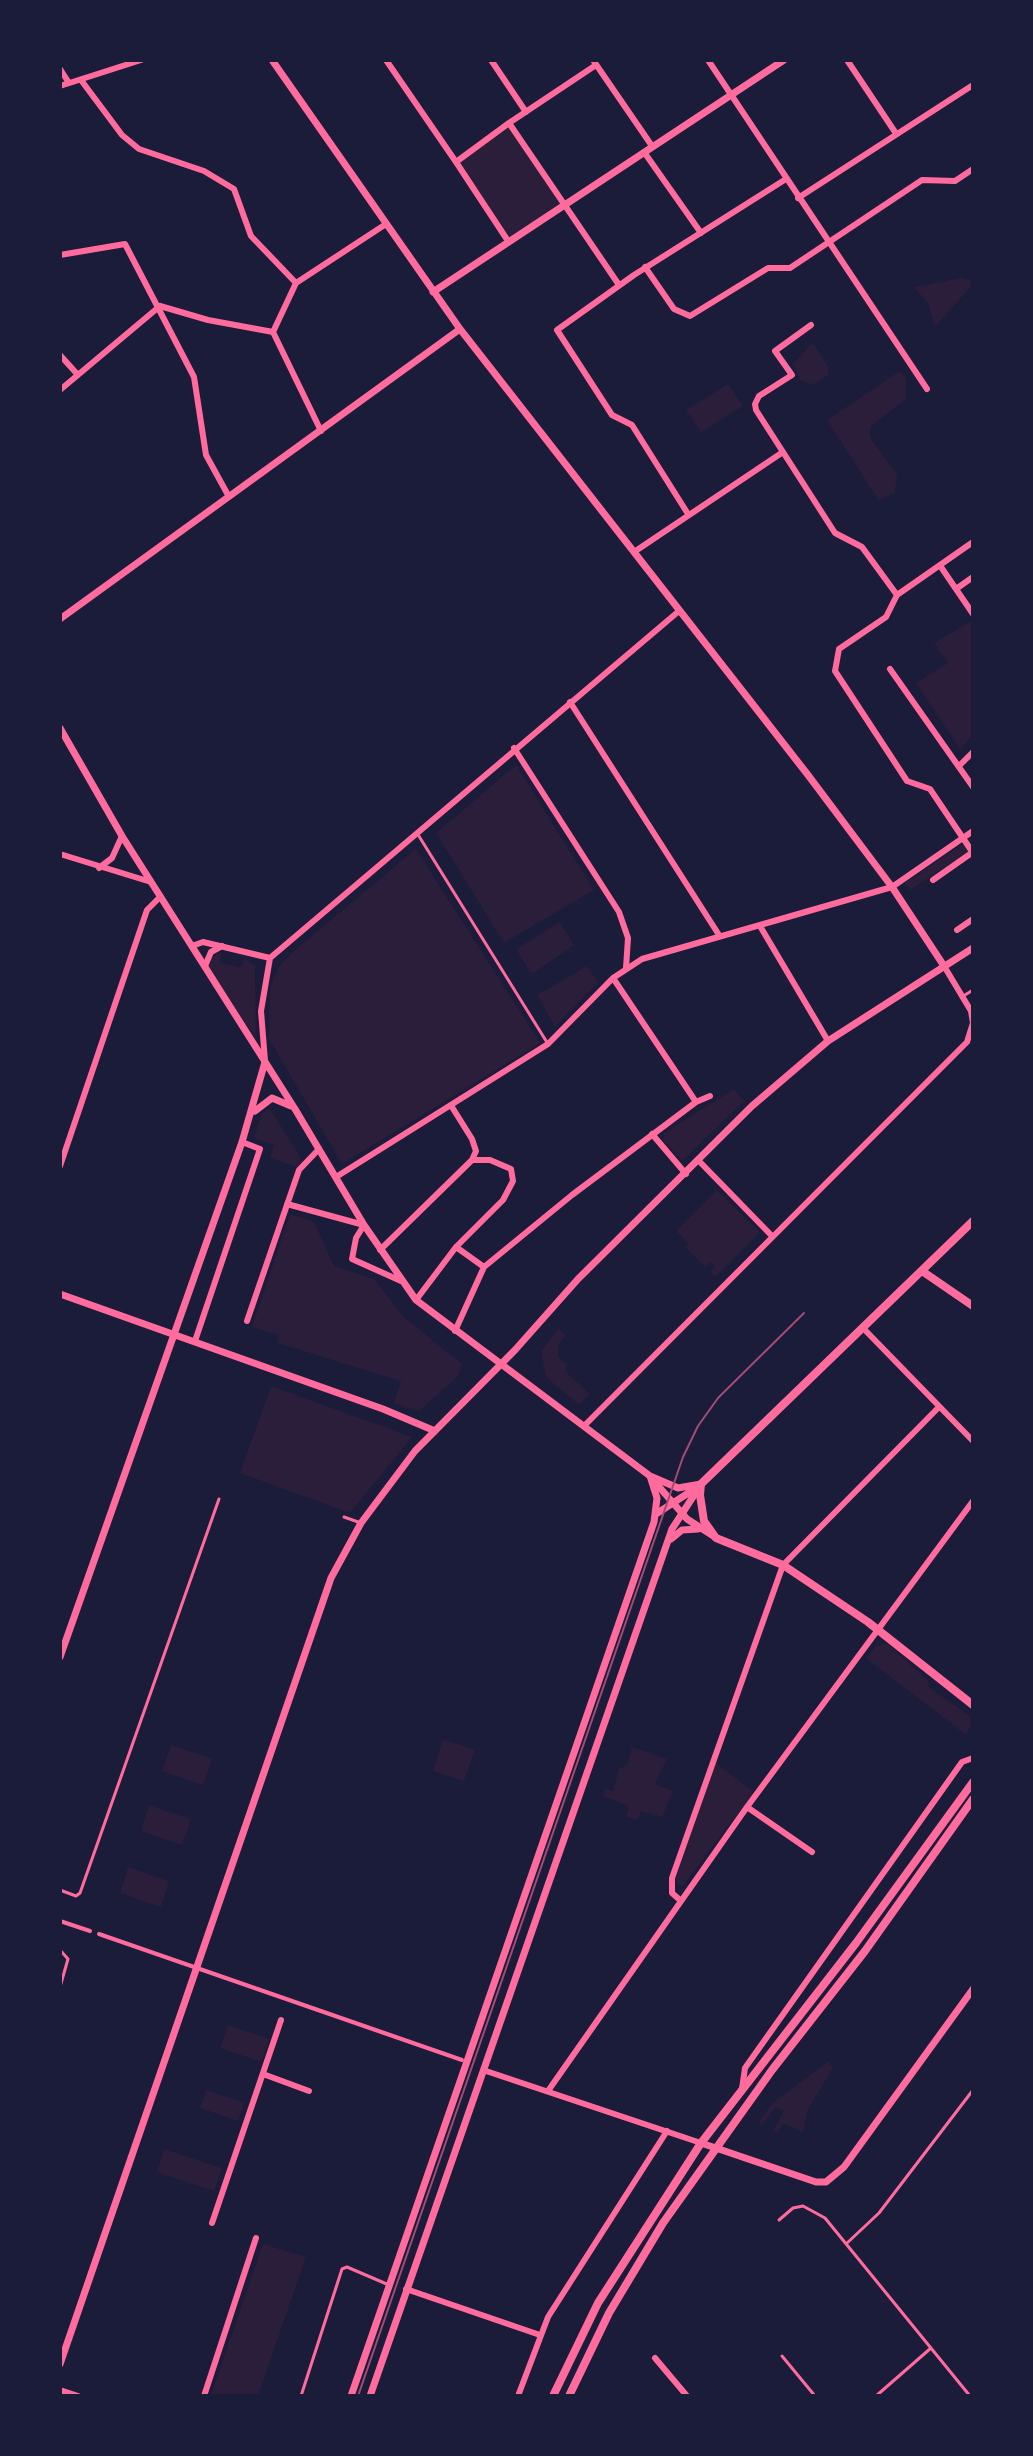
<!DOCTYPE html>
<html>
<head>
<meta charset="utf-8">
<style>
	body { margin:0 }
	#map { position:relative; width:1033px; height:2456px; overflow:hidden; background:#1b1b3a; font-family:"Sofia Sans Condensed",sans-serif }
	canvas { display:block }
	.frame { position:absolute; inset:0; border:62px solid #1b1b3a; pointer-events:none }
</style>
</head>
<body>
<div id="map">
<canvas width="1033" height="2456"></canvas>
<div class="frame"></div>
</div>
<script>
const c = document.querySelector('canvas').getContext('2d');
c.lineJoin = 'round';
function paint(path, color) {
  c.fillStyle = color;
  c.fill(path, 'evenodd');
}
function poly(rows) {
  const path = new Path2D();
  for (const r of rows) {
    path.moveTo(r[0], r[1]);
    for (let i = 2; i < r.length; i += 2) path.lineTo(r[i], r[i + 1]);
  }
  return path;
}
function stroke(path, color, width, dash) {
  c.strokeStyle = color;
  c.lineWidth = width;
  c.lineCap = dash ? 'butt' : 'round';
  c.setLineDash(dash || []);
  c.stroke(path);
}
const green = poly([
	[509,123,564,205,508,241,456,162],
	[962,278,973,281,973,284,935,327,928,303,914,287],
	[810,345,814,345,829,368,828,375,812,385,801,381,793,364],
	[900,371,906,378,906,399,870,427,870,437,897,475,895,492,879,501,827,420],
	[728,384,743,406,701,432,686,410],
	[971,621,973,735,960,749,916,683,948,663,934,643],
	[516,765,594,890,504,943,436,833],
	[973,837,973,849,910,890,905,883],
	[416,849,540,1043,342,1164,269,1039,270,988,279,966,295,950],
	[560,922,574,945,534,973,530,972,516,949],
	[217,953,221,954,220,963,242,967,244,958,255,966,256,1038,208,972,207,964],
	[587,966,598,982,555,1027,537,995],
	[734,1089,744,1101,682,1161,663,1140,664,1133],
	[270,1109,301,1158,298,1167,270,1158,274,1145,254,1138,262,1113],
	[717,1190,760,1232,715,1277,710,1272,715,1266,710,1262,705,1267,685,1247,688,1243,676,1231],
	[290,1214,314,1222,334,1266,374,1279,404,1317,462,1364,458,1376,419,1411,394,1403,401,1381,277,1343,279,1335,252,1327],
	[558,1329,566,1335,558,1345,558,1356,567,1365,565,1371,590,1394,579,1405,546,1377,541,1351],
	[271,1386,412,1437,350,1513,240,1473],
	[888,1644,928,1681,929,1687,971,1717,973,1721,966,1735,866,1658,877,1645],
	[443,1739,475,1750,464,1781,433,1771],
	[171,1745,212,1759,203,1785,162,1771],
	[632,1747,667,1759,655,1784,673,1791,662,1817,641,1811,638,1820,626,1817,629,1806,603,1796,605,1788,613,1791,619,1769,627,1765],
	[715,1762,754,1792,682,1887,675,1880],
	[149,1805,191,1819,182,1845,141,1831],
	[128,1867,169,1881,161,1907,120,1893],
	[228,2025,269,2039,261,2062,220,2048],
	[829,2061,833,2068,808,2109,803,2133,784,2123,777,2133,773,2130,784,2111,776,2107,762,2125,759,2122,772,2103],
	[206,2090,244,2103,238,2121,200,2108],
	[164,2149,222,2168,214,2191,157,2172],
	[263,2244,306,2257,258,2396,211,2395]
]);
const service = poly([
	[417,833,548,1044],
	[965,995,973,990],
	[344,1517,361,1523],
	[60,1890,76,1896,80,1893,219,1499],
	[60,1950,68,1959,60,1987],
	[779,2220,793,2208,803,2206,825,2218,970,2396],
	[846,2244,879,2213,973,2090],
	[782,2356,815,2396],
	[301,2396,342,2269,347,2267,389,2285],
	[876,2396,931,2348]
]);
const pedestrian = poly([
	[60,1921,90,1931],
	[99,1934,462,2060]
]);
const minor = poly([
	[386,60,456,162],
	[491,60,526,112],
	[593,60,652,146],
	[708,60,927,389],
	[847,60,895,132],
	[60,69,69,83],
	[81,80,122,135,139,149,204,171,234,189,251,236,296,283],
	[60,86,141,60],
	[509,123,596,65],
	[644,152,701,233],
	[798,198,973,85],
	[508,241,456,162,509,123,619,285],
	[60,255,125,244,194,377,206,455,228,495],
	[645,267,674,309,690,316,768,268,790,268,922,180,955,181,973,169],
	[160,306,208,320,273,332],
	[811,325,775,351,792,375,759,396,755,404,756,410,835,533,862,547,897,595],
	[273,332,296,283,386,224],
	[273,332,321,431],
	[60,355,78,375],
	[60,390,160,306],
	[688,514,632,425,612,415,557,330,634,275,786,179],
	[634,552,783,452],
	[941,567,973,614],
	[956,589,973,577],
	[897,595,886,617,839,649,835,671,907,781,930,789,973,853],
	[897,595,973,542],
	[890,669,973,787],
	[570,702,719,935],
	[514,748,619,912,628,938,626,968],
	[959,766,973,752],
	[60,854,151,882],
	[99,868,112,858,122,836],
	[933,880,973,852],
	[760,926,828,1041],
	[957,930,973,919],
	[192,946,203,942,270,958],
	[270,958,679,611],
	[205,966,211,952,222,946],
	[613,978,696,1102],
	[265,1061,261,1011,270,958],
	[652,1134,686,1174],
	[699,1161,771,1235],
	[60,1166,147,910,160,897],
	[336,1177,548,1044,613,978,642,959,892,887,973,831],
	[287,1204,364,1225,356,1238,352,1259,401,1281],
	[456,1247,484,1267,572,1195,696,1102,710,1096],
	[380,1250,472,1160,476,1151,472,1139,452,1107],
	[416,1300,456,1247,503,1200,513,1181,511,1169,490,1160,472,1160],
	[247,1321,299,1170,319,1149],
	[863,1328,973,1441],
	[455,1331,484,1267],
	[195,1341,260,1149,242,1142],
	[584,1426,967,1042,973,1023,971,1011,944,966],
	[747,1807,812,1852],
	[681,1901,672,1893,672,1878,783,1565,939,1407],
	[486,2071,701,2143],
	[263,2074,309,2091],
	[742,2089,745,2068,962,1762,973,1758],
	[548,2091,747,1807,973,1501],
	[212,2223,281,2020],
	[406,2289,540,2335],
	[655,2358,687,2396],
	[60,2390,78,2396],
	[204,2396,256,2238],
	[518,2396,548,2317,667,2131]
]);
const tertiary = poly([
	[272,60,460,329,808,775,892,887,944,966],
	[433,292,784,60],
	[60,619,460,329],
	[60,728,122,836,295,1109,364,1225,416,1300,650,1476,678,1488,701,1484],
	[255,1111,272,1098,291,1106],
	[60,1294,383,1409,435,1431],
	[654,1481,687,1519,715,1537],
	[656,1514,696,1488],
	[671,1539,682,1530,698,1529],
	[60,1657,242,1142,265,1062],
	[701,2143,816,2182,826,2182,844,2167,973,1989],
	[60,2364,331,1578,361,1523,415,1451,515,1350,578,1279,752,1106,828,1041,973,948],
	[351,2396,654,1522,657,1498,650,1476],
	[370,2396,672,1529,700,1486]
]);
const secondary = poly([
	[973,1221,701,1484,700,1495,704,1521,716,1538,783,1565,868,1622,973,1705],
	[922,1271,973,1306],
	[553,2396,598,2303,701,2143,856,1943,973,1782],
	[569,2396,609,2313,663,2223,772,2070,865,1951,973,1799]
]);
const tram = poly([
	[358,2396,683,1457,698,1426,718,1398,804,1313]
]);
paint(green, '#2a1e3b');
stroke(service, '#ff6b9d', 3);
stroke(pedestrian, '#ff6b9d', 4);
stroke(minor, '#ff6b9d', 6);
stroke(tertiary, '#ff6b9d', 7);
stroke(secondary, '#ff6b9d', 8);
stroke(tram, '#a44b75', 2);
</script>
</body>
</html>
